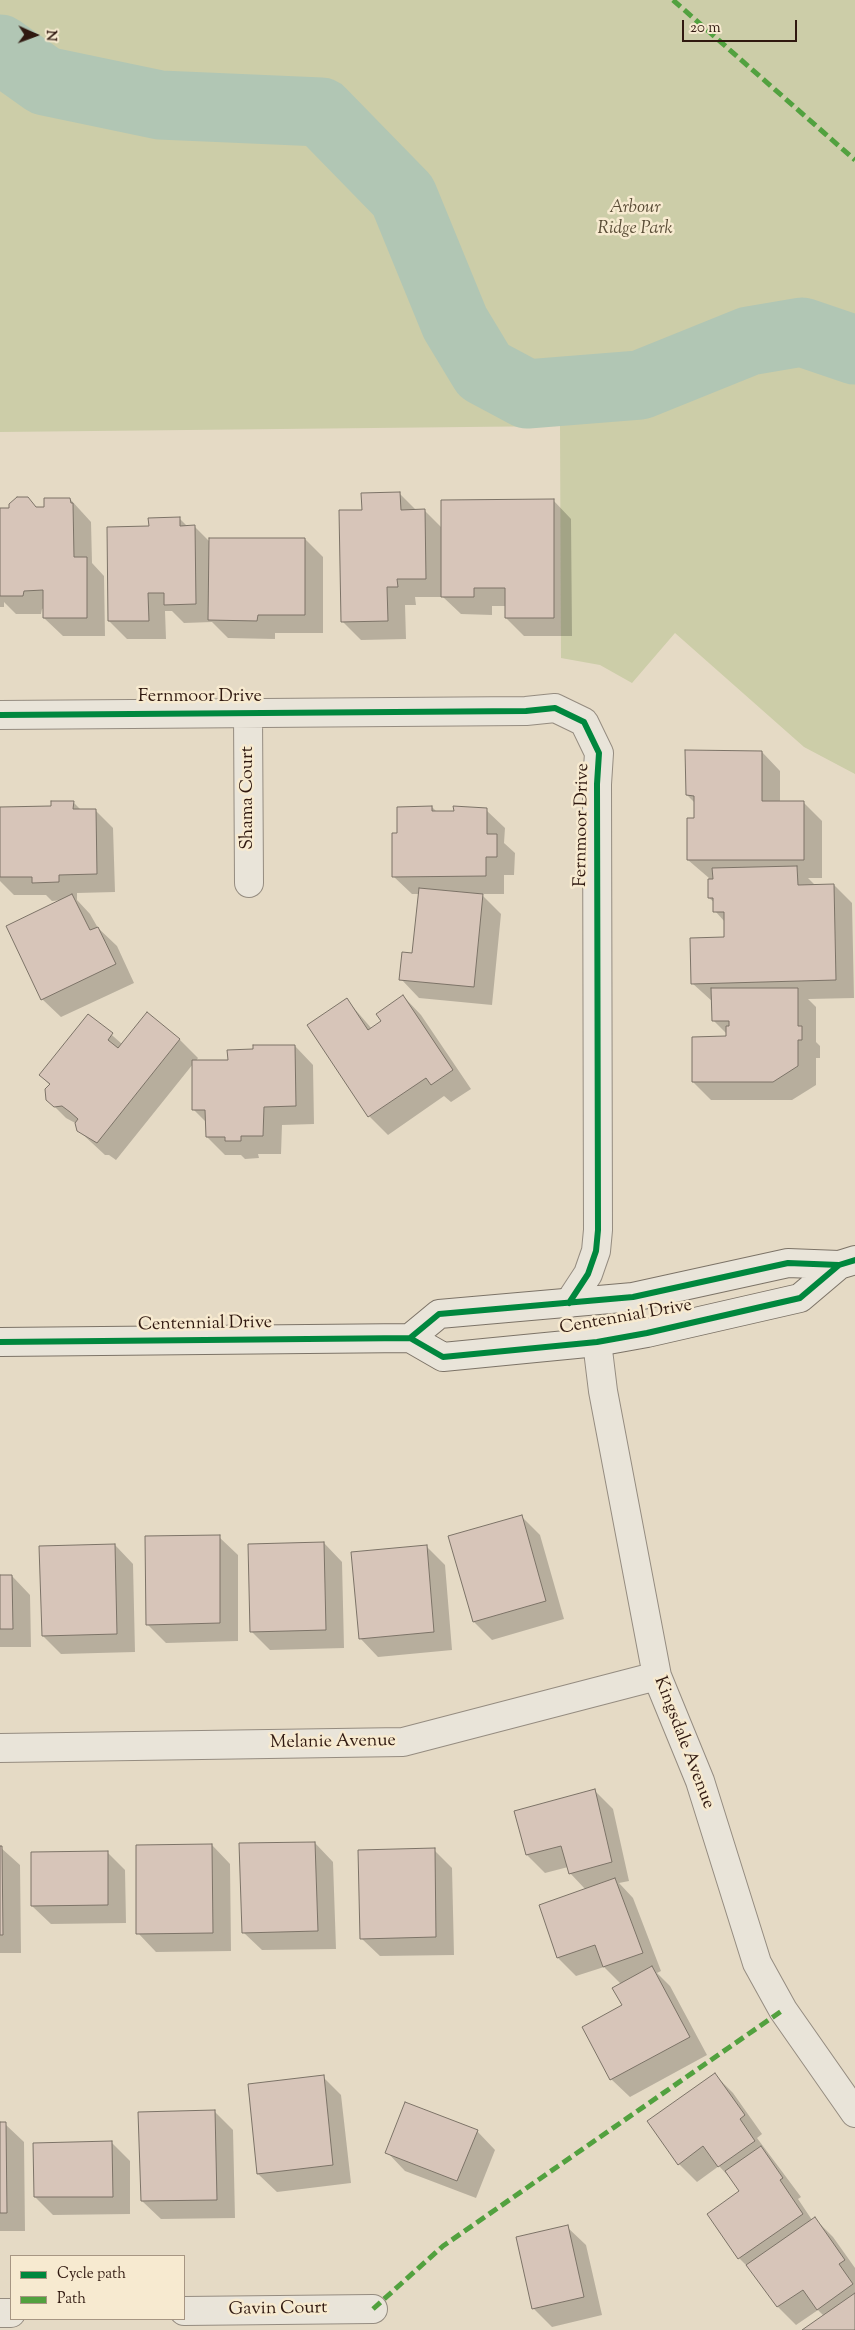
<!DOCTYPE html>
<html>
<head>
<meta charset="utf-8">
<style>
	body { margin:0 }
	#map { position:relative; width:855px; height:2330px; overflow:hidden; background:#e5dac5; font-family:"Sorts Mill Goudy",serif }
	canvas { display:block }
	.legend { position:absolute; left:10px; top:2255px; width:175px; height:65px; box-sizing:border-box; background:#f7ead0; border:1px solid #a79683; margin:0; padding:6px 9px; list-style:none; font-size:15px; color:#301910 }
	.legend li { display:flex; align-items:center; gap:10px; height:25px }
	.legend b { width:25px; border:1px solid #a79683 }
	.north { position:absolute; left:10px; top:10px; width:50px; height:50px; -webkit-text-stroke:4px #f7ead0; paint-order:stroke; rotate:92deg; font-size:14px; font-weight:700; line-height:20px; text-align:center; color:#301910 }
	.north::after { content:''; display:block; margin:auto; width:18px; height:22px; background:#301910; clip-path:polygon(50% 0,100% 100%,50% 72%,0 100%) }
	.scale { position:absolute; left:682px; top:20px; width:115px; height:22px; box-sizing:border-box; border:2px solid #301910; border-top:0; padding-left:6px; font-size:15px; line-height:18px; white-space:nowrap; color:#301910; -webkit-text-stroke:4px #f7ead0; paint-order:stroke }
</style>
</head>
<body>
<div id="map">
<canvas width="855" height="2330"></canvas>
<ul class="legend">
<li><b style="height:6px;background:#00873e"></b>Cycle path</li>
<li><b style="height:6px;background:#52a13f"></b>Path</li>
</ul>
<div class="north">N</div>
<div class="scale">20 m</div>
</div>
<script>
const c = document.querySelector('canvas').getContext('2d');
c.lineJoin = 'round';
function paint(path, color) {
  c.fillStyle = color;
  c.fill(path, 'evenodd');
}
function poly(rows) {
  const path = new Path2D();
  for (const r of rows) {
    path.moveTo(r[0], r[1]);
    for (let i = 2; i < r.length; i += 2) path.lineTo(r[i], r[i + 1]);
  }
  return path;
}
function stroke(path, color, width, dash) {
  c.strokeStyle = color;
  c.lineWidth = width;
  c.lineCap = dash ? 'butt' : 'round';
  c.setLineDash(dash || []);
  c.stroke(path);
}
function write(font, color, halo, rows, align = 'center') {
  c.font = font + ' "Sorts Mill Goudy",serif';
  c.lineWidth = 5;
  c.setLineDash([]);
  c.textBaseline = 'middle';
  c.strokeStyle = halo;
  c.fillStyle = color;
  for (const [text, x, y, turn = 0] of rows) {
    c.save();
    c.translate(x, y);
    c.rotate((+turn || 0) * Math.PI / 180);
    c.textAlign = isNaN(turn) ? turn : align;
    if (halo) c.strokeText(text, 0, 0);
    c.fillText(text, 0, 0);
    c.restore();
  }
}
const green = poly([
	[0,0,855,0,855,774,804,747,675,633,632,683,600,665,561,658,560,426,0,432]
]);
const shadow = poly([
	[399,493,417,511,424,510,442,528,553,500,571,519,572,636,524,636,506,618,506,606,492,606,492,615,461,614,443,597,415,597,416,605,405,605,406,639,361,640,342,621,363,511],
	[28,498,37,508,46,508,70,499,91,522,92,563,104,576,105,636,63,636,44,618,44,608,42,609,41,614,16,614,4,602,4,607,0,607,0,509,10,509],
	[180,519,188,527,195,527,210,542,305,539,323,557,323,633,275,633,275,639,228,638,212,622,184,623,172,611,165,611,166,639,127,639,109,621,150,528],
	[762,752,780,771,780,802,804,803,822,821,822,878,808,878,815,885,834,885,852,903,854,998,808,999,816,1007,816,1042,820,1046,820,1058,816,1058,816,1085,792,1100,711,1100,693,1082,727,1038,727,1034,713,1020,713,1002,692,983,725,938,725,922,715,911,715,903,709,898,709,878,688,860,696,819,695,803,687,795],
	[73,802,81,810,95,810,113,828,115,892,77,893,77,900,90,914,98,928,117,946,134,983,61,1017,42,999,62,900,52,901,46,895,14,895,0,881,0,809,52,807],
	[432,807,437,812,486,810,505,828,504,843,515,853,514,875,504,875,504,894,481,894,501,914,492,1005,419,998,401,979,414,954,420,894,412,894,393,876,398,834],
	[403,996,421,1015,471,1089,451,1102,444,1096,388,1135,369,1116,309,1025,347,1000,372,1029,383,1021],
	[147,1013,180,1040,198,1058,196,1061,229,1061,295,1046,313,1065,314,1124,282,1125,281,1154,258,1154,259,1158,245,1159,241,1155,225,1155,207,1137,207,1123,193,1109,193,1064,116,1160,109,1155,105,1155,78,1130,77,1124,66,1118,47,1099,50,1085,40,1075,89,1015,122,1044],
	[522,1517,540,1535,564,1619,492,1640,474,1622,450,1537],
	[219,1537,238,1555,238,1641,166,1643,147,1624],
	[324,1543,342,1562,344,1648,270,1650,251,1631],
	[115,1545,133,1564,135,1652,61,1654,43,1636],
	[426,1546,445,1565,452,1650,378,1657,360,1638],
	[12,1576,30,1595,31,1647,0,1647,0,1577],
	[595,1791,613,1809,629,1881,619,1883,633,1898,661,1971,657,1973,670,1986,707,2055,630,2097,611,2079,624,2006,621,1984,604,1967,576,1976,558,1958,586,1890,570,1873,568,1867,545,1873,527,1855],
	[315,1843,333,1862,336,1949,262,1950,243,1932],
	[212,1845,230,1864,231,1951,156,1952,138,1933],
	[0,1847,20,1865,21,1953,0,1953],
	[434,1850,452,1868,454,1955,380,1956,361,1938],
	[107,1852,125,1870,126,1923,51,1924,32,1906],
	[715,2075,733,2093,762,2134,757,2138,801,2197,798,2199,812,2220,815,2219,833,2237,855,2268,855,2330,804,2330,824,2316,818,2310,796,2325,778,2307,753,2272,739,2258,709,2214,741,2192,733,2181,719,2166,697,2182,679,2164],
	[323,2077,341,2095,351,2183,277,2192,258,2174],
	[215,2112,233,2130,235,2218,161,2219,142,2201],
	[0,2124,5,2124,24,2142,25,2231,0,2231],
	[477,2131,495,2150,476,2198,405,2171,387,2152],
	[111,2142,130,2161,130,2214,53,2215,35,2197],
	[567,2227,586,2245,602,2315,552,2327,533,2308]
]);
const river = poly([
	[0,49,45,81,160,105,321,112,403,196,455,323,484,371,527,394,640,385,749,341,802,332,855,350]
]);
const building = poly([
	[400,492,401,510,425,509,426,579,397,579,398,587,387,587,388,621,341,622,339,510,362,510,361,493,400,492],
	[17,497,28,497,36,507,44,507,44,498,70,498,71,503,73,503,74,557,87,557,87,618,43,618,43,590,24,591,23,596,0,596,0,508,9,508,9,504,17,497],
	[554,499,554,618,505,618,505,588,474,588,474,597,441,597,441,500,554,499],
	[180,517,180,526,195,525,196,604,164,605,164,593,148,593,149,621,108,621,107,527,149,526,148,518,180,517],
	[209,538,305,538,305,615,258,615,257,621,208,620,209,538],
	[685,750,762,751,762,801,804,801,804,860,687,860,687,818,694,818,694,796,686,795,685,750],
	[51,801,74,801,73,809,96,809,97,874,59,875,59,882,32,883,32,877,0,877,0,807,51,806,51,801],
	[432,806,432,811,454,811,453,806,487,808,487,834,497,834,497,857,486,857,486,876,392,877,392,833,397,833,397,807,432,806],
	[797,866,798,885,834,884,836,980,691,984,690,938,724,937,724,912,713,912,713,898,708,898,708,879,713,879,712,868,797,866],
	[419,888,483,894,474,987,399,980,402,952,412,953,419,888],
	[72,894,90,930,98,927,116,964,41,1000,6,926,72,894],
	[711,988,798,988,798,1026,802,1026,802,1040,798,1040,798,1066,773,1082,692,1082,692,1037,726,1036,726,1026,729,1026,729,1021,712,1021,711,988],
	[403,995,453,1070,431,1085,426,1078,368,1117,307,1025,347,998,368,1030,381,1021,376,1014,403,995],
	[147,1012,180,1039,97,1143,77,1131,75,1123,78,1119,70,1112,62,1106,54,1107,46,1100,45,1089,50,1084,39,1075,88,1014,113,1033,108,1040,118,1048,147,1012],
	[253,1045,295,1045,296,1106,264,1107,263,1136,241,1136,241,1141,225,1141,225,1137,206,1137,205,1110,192,1110,192,1060,228,1060,227,1050,253,1049,253,1045],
	[522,1515,546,1601,473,1622,448,1536,522,1515],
	[220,1535,220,1623,146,1625,145,1536,220,1535],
	[324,1542,326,1630,250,1632,248,1544,324,1542],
	[115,1544,117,1634,42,1636,39,1546,115,1544],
	[427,1545,434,1632,359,1639,351,1552,427,1545],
	[0,1575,12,1575,13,1629,0,1629,0,1575],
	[595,1789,612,1862,569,1874,561,1846,526,1855,514,1811,595,1789],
	[315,1842,318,1931,242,1933,239,1843,315,1842],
	[212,1844,213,1933,136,1934,136,1845,212,1844],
	[0,1846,2,1846,3,1935,0,1935,0,1846],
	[435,1848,436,1937,360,1939,358,1850,435,1848],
	[108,1851,108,1905,31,1906,31,1852,108,1851],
	[615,1878,643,1953,603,1967,595,1945,557,1958,539,1905,615,1878],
	[652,1966,690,2037,610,2080,582,2027,622,2005,612,1988,652,1966],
	[715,2073,745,2115,740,2119,755,2141,718,2167,703,2146,678,2165,647,2121,715,2073],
	[324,2075,333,2165,257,2174,248,2084,324,2075],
	[405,2102,478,2130,457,2181,385,2153,405,2102],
	[215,2110,217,2200,141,2201,138,2112,215,2110],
	[0,2122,6,2122,7,2213,0,2213,0,2122],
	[112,2141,113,2197,34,2197,33,2143,112,2141],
	[761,2146,783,2178,780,2180,803,2214,738,2259,707,2214,739,2191,725,2171,761,2146],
	[815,2217,845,2260,839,2264,853,2284,817,2310,803,2290,777,2307,746,2265,815,2217],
	[568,2225,584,2297,532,2309,516,2237,568,2225],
	[855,2293,855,2330,802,2330,855,2293]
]);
const street = poly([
	[248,713,249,883],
	[0,715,526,711,555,708,584,722,599,753,597,784,598,1230,596,1251,588,1274,569,1303],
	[597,1342,603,1391,657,1676,700,1781,757,1963,783,2010,855,2113],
	[0,1748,403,1742,657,1676],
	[184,2311,373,2309],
	[0,2313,11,2313]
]);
const secondary = poly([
	[410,1338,439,1314,633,1297,788,1263,839,1265],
	[0,1342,410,1338,443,1357,597,1342,647,1333,800,1298,839,1265,855,1260]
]);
const quiet = poly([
	[673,0,855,160],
	[373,2309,443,2246,783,2010]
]);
const cycleway = poly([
	[0,715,526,711,555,708,584,722,599,753,597,784,598,1230,596,1251,588,1274,569,1303],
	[410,1338,439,1314,633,1297,788,1263,839,1265],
	[0,1342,410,1338,443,1357,597,1342,647,1333,800,1298,839,1265,855,1260]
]);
const parkNames = [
	["Arbour",635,209],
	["Ridge Park",635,230]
];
const streetNames = [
	["Fernmoor Drive",200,698],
	["Shama Court",249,798,-90],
	["Fernmoor Drive",583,825,-89],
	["Centennial Drive",626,1318,-10],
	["Centennial Drive",205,1325,-1],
	["Melanie Avenue",333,1743,-1],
	["Kingsdale Avenue",683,1743,69],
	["Gavin Court",278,2310,-1]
];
paint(green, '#cccda8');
paint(shadow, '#0003');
stroke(river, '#b1c6b4', 69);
paint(building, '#d7c5b9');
stroke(building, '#7c7367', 1);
stroke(street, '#958c80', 30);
stroke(secondary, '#7c7367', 30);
stroke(street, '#e9e4d9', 28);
stroke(secondary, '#e9e4d9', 28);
stroke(quiet, '#52a13f', 5, [10, 5]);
stroke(cycleway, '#00873e', 6);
write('italic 18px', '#594c36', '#f7ead0', parkNames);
write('18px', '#301910', '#f7ead0', streetNames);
</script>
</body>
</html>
